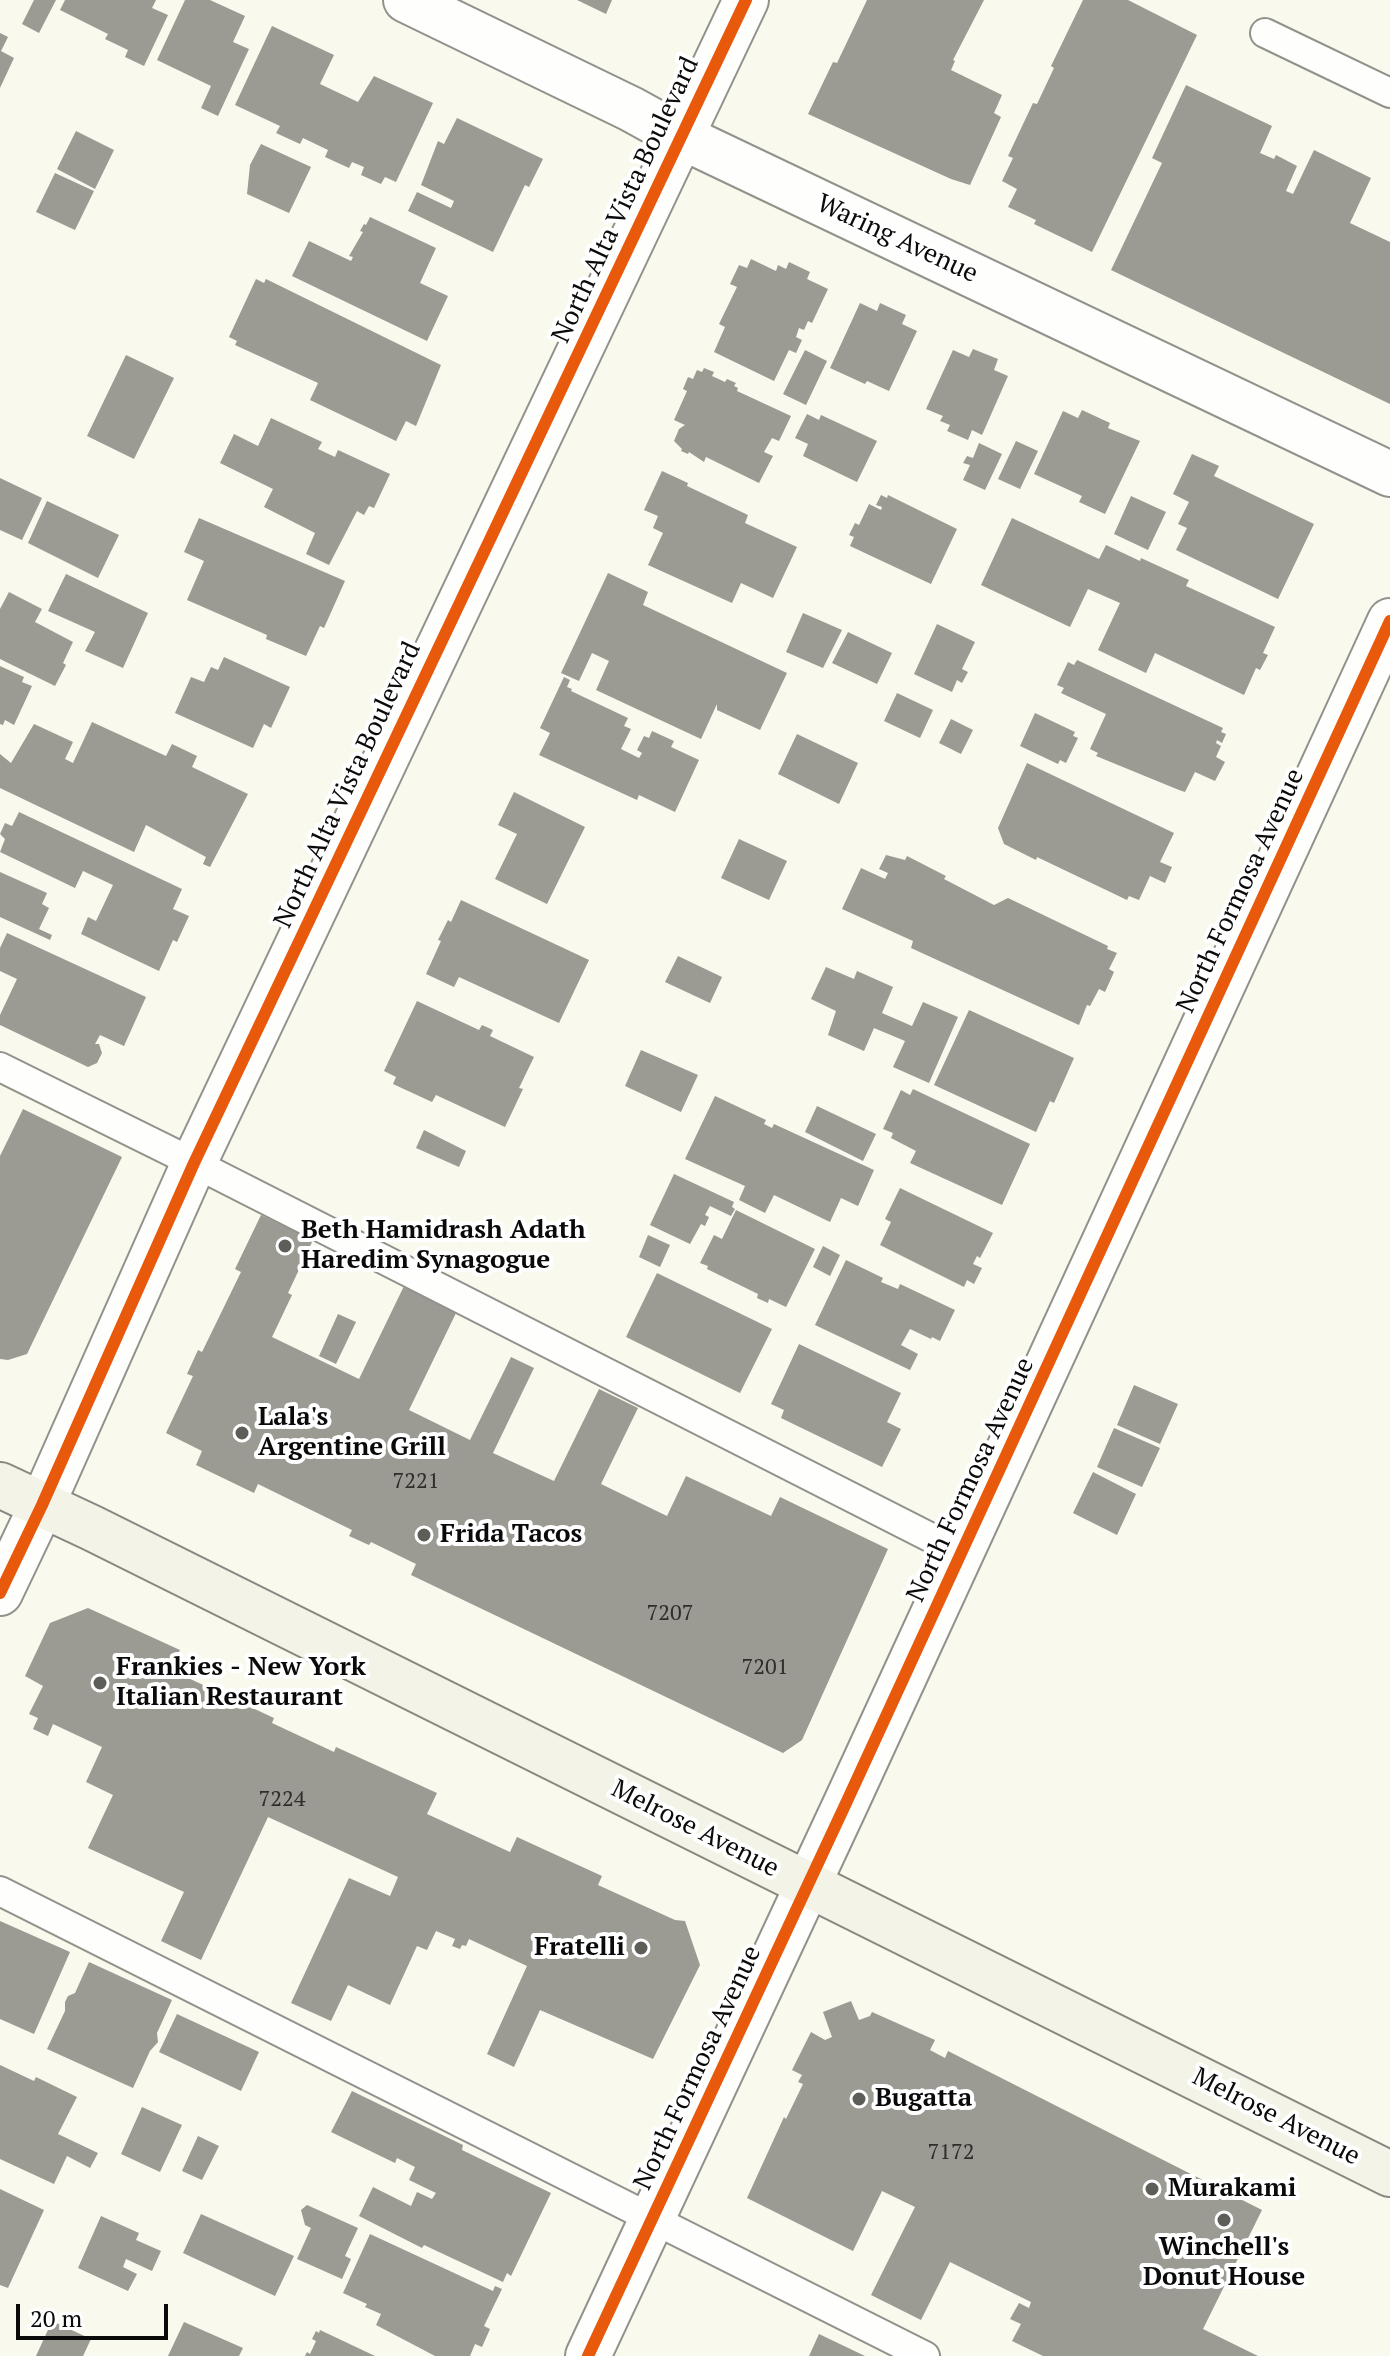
<!DOCTYPE html>
<html>
<head>
<meta charset="utf-8">
<style>
	body { margin:0 }
	#map { position:relative; width:1390px; height:2356px; overflow:hidden; background:#f9f9ed; font-family:"PT Serif",serif }
	canvas { display:block }
	.scale { position:absolute; left:16px; top:2304px; width:152px; height:36px; box-sizing:border-box; border:4px solid #0a0a0a; border-top:0; padding-left:10px; font-size:24px; line-height:28px; white-space:nowrap; color:#0a0a0a; -webkit-text-stroke:6px #fff; paint-order:stroke }
</style>
</head>
<body>
<div id="map">
<canvas width="1390" height="2356"></canvas>
<div class="scale">20 m</div>
</div>
<script>
const c = document.querySelector('canvas').getContext('2d');
c.lineJoin = 'round';
function paint(path, color) {
  c.fillStyle = color;
  c.fill(path, 'evenodd');
}
function poly(rows) {
  const path = new Path2D();
  for (const r of rows) {
    path.moveTo(r[0], r[1]);
    for (let i = 2; i < r.length; i += 2) path.lineTo(r[i], r[i + 1]);
  }
  return path;
}
function stroke(path, color, width, dash) {
  c.strokeStyle = color;
  c.lineWidth = width;
  c.lineCap = dash ? 'butt' : 'round';
  c.setLineDash(dash || []);
  c.stroke(path);
}
function write(font, color, halo, rows, align = 'center') {
  c.font = font + ' "PT Serif",serif';
  c.lineWidth = 8;
  c.setLineDash([]);
  c.textBaseline = 'middle';
  c.strokeStyle = halo;
  c.fillStyle = color;
  for (const [text, x, y, turn = 0] of rows) {
    c.save();
    c.translate(x, y);
    c.rotate((+turn || 0) * Math.PI / 180);
    c.textAlign = isNaN(turn) ? turn : align;
    if (halo) c.strokeText(text, 0, 0);
    c.fillText(text, 0, 0);
    c.restore();
  }
}
const building = poly([
	[34,0,56,0,39,33,22,24],
	[65,0,156,0,152,8,168,15,144,66,125,57,128,50,105,39,108,34,60,10],
	[185,0,210,0,245,16,233,42,249,49,218,116,201,108,211,86,157,60],
	[577,0,612,0,606,14],
	[867,0,984,0,953,60,955,61,951,70,1002,95,994,113,1001,117,970,185,951,179,808,114,833,62,837,63],
	[1083,0,1128,0,1197,35,1092,252,1034,224,1036,220,1008,207,1017,189,1002,181,1013,158,1008,156,1033,103,1037,104,1054,68,1051,66],
	[272,26,334,55,320,84,358,102,374,76,433,103,396,182,385,177,381,184,361,175,364,167,352,162,349,168,325,157,328,150,303,138,300,144,276,133,280,126,235,105],
	[0,33,8,37,1,51,14,58,0,88],
	[1186,85,1272,126,1260,153,1274,159,1276,155,1297,166,1286,191,1293,194,1314,150,1371,178,1350,223,1390,242,1390,404,1111,270,1162,163,1152,158],
	[457,118,543,159,529,187,525,185,493,252,408,211,417,192,451,208,454,201,421,185,438,141,444,144],
	[76,131,114,150,95,189,57,169],
	[261,144,311,167,289,213,247,194,250,165],
	[55,173,94,191,75,230,36,212],
	[370,217,436,248,420,283,448,296,427,341,292,276,309,241,351,261,353,257,349,256,363,232,360,231,364,224,366,225],
	[751,259,776,271,778,265,786,269,789,262,810,272,807,279,828,289,812,323,808,321,804,330,799,328,796,337,802,340,796,353,789,350,774,381,714,352,725,327,719,324,737,287,730,284,739,265,747,268],
	[256,279,264,283,266,279,441,365,416,426,406,421,396,441,310,400,318,383,235,345,237,341,229,337],
	[860,303,877,311,880,303,906,315,902,324,917,331,889,391,867,381,865,384,830,368],
	[973,349,998,359,994,370,1008,376,982,435,972,430,968,440,947,431,950,425,940,421,943,416,926,409,953,350,969,357],
	[805,350,827,361,806,405,783,394],
	[126,355,174,378,134,459,87,436],
	[704,368,714,372,712,376,725,382,727,379,736,383,734,386,738,388,737,391,791,416,779,441,772,438,764,452,773,456,759,483,706,457,704,462,689,452,688,454,681,451,682,449,674,441,679,429,685,425,674,420,687,391,683,389,688,377,693,379,697,370,702,372],
	[1082,410,1110,423,1108,428,1140,441,1105,514,1079,502,1082,496,1034,474,1063,411,1078,418],
	[807,414,819,420,821,415,877,441,857,482,803,456,808,444,795,438],
	[271,418,322,442,318,449,335,457,338,450,390,474,374,508,369,506,364,515,357,511,329,565,306,554,315,533,264,507,273,489,220,463,234,434,258,446],
	[1016,441,1038,451,1020,489,998,479],
	[979,443,1002,454,985,490,963,480,970,465,963,463,967,456,973,458],
	[1192,454,1219,466,1214,476,1314,524,1278,599,1176,550,1187,528,1178,524,1189,502,1173,494],
	[662,471,688,483,687,486,748,515,745,523,797,547,773,598,741,583,732,603,648,565,663,533,653,528,658,516,644,510],
	[0,478,42,498,22,540,0,530],
	[881,495,887,498,888,495,957,529,931,584,850,546,854,537,849,535,855,523,859,525,869,504,881,510,882,507,876,505],
	[1131,496,1166,512,1148,550,1114,534],
	[47,501,119,535,98,578,28,543],
	[199,518,345,581,324,628,320,626,306,656,266,639,267,635,187,600,204,561,184,552],
	[1012,518,1099,559,1106,545,1140,561,1141,558,1189,580,1186,586,1275,627,1263,653,1268,655,1260,670,1256,668,1244,695,1155,653,1146,673,1098,650,1120,603,1088,589,1070,627,981,585],
	[608,573,648,592,643,605,787,673,760,730,717,710,717,704,701,739,596,690,609,661,592,653,579,681,561,673],
	[66,574,148,613,123,668,85,651,95,632,48,611],
	[9,592,42,609,35,622,73,642,63,663,66,665,55,686,0,659,0,609],
	[803,613,842,630,823,668,786,652],
	[937,624,975,642,962,669,968,672,962,683,957,680,952,692,914,674],
	[848,632,892,653,877,684,832,663],
	[224,657,290,687,271,728,264,724,253,748,175,713,191,677,204,682,211,667,218,670],
	[1077,660,1223,728,1221,732,1226,734,1222,743,1217,740,1216,743,1221,746,1216,757,1225,762,1215,781,1195,772,1185,792,1179,790,1096,756,1098,753,1090,749,1106,714,1061,693,1064,688,1057,685,1068,662,1074,665],
	[0,666,24,677,22,682,32,686,14,725,5,720,3,725,0,724],
	[564,677,570,680,567,687,572,689,571,691,628,718,624,726,631,729,621,749,639,758,642,753,637,750,644,736,649,738,652,731,674,741,671,747,699,760,675,812,639,795,637,800,539,755,550,733,540,728],
	[897,693,933,710,920,738,884,721],
	[1035,713,1075,732,1073,736,1078,738,1066,763,1060,760,1058,764,1020,746],
	[951,719,973,730,961,754,939,743],
	[92,722,166,756,172,744,197,756,192,767,248,794,210,867,203,864,206,857,146,825,134,852,0,788,0,754,11,763,34,724,73,742,65,759,73,763],
	[797,734,858,763,839,804,778,774],
	[1027,763,1174,833,1160,862,1172,867,1165,883,1150,876,1139,900,1129,896,1127,900,1037,857,1036,860,1004,844,998,828],
	[514,792,585,827,547,904,495,879,517,834,498,825],
	[19,812,182,889,173,909,189,916,177,942,173,940,159,971,81,934,88,917,96,921,113,885,83,871,75,888,0,852,5,839,0,834,5,823,12,826],
	[739,839,787,861,769,900,721,878],
	[886,855,905,860,907,856,946,876,944,879,994,905,1008,898,1108,946,1107,949,1117,953,1109,969,1114,972,1105,992,1099,989,1090,1006,1087,1005,1079,1025,911,948,913,941,842,909,861,868,885,879,888,873,879,869],
	[0,872,47,893,42,904,49,908,39,929,52,935,50,940,0,917],
	[461,900,589,960,559,1023,459,977,454,987,426,974,441,941,438,940,448,920,451,922],
	[7,933,146,997,124,1046,100,1035,95,1044,99,1044,102,1053,97,1063,88,1067,0,1025,0,1015,17,979,0,971,0,948],
	[678,956,722,977,710,1003,665,982],
	[826,967,854,979,857,971,893,987,882,1013,912,1026,923,1002,958,1017,929,1083,893,1067,905,1041,874,1028,864,1051,828,1035,836,1011,811,999],
	[417,1001,479,1030,482,1025,493,1030,490,1036,534,1057,519,1088,523,1089,505,1127,436,1095,432,1102,393,1084,396,1077,384,1071],
	[969,1010,1074,1058,1054,1103,1050,1101,1036,1132,934,1085],
	[641,1050,698,1075,681,1112,625,1086],
	[913,1089,1030,1144,1002,1205,910,1163,916,1151,891,1138,893,1133,883,1129,901,1090,910,1095],
	[715,1096,766,1120,764,1124,772,1128,774,1124,874,1170,858,1206,841,1198,830,1222,774,1195,765,1213,739,1200,745,1186,685,1159],
	[817,1106,876,1134,863,1161,805,1132],
	[23,1109,122,1157,27,1354,8,1360,0,1359,0,1156],
	[424,1130,466,1151,459,1167,416,1148],
	[674,1174,734,1202,732,1207,735,1209,731,1216,710,1206,705,1215,709,1217,705,1226,701,1224,690,1244,650,1225],
	[900,1188,993,1233,980,1258,977,1256,973,1264,982,1268,974,1284,967,1280,964,1287,880,1245,891,1222,885,1219],
	[736,1210,815,1249,786,1307,769,1299,768,1303,757,1298,758,1294,707,1269,708,1266,700,1263,714,1235,722,1239],
	[261,1215,313,1240,288,1293,292,1295,272,1337,359,1379,404,1286,457,1311,409,1410,470,1440,511,1357,534,1368,493,1453,554,1481,599,1389,638,1408,601,1484,667,1516,686,1476,771,1516,780,1497,888,1549,802,1740,783,1753,411,1575,416,1564,371,1542,369,1545,349,1536,352,1530,258,1484,254,1493,196,1465,202,1451,166,1433,193,1376,187,1374,198,1350,202,1352,241,1272,235,1269],
	[648,1235,670,1245,660,1267,639,1257],
	[823,1246,840,1255,830,1276,813,1267],
	[846,1260,883,1278,881,1282,898,1289,900,1284,955,1310,940,1341,932,1337,931,1339,910,1329,901,1345,918,1354,910,1370,815,1325],
	[657,1273,772,1329,740,1393,626,1337],
	[338,1314,356,1322,336,1364,319,1356],
	[799,1344,901,1393,887,1422,901,1429,882,1467,781,1418,784,1410,771,1404],
	[1134,1385,1178,1404,1160,1444,1117,1425],
	[1114,1428,1160,1448,1142,1487,1097,1467],
	[1093,1472,1136,1494,1117,1535,1073,1513],
	[88,1608,180,1650,171,1670,274,1718,272,1723,334,1752,336,1747,437,1793,427,1814,510,1852,517,1837,602,1876,598,1885,675,1920,685,1921,700,1965,653,2059,540,2010,514,2067,487,2054,527,1966,469,1939,466,1946,462,1945,460,1949,452,1946,455,1939,436,1931,427,1950,417,1946,390,2005,348,1985,331,2021,291,2003,349,1878,390,1896,398,1877,268,1817,201,1960,161,1941,184,1892,88,1848,113,1795,86,1782,102,1747,53,1724,48,1736,33,1729,38,1718,29,1714,43,1686,25,1676,50,1623],
	[0,1921,70,1952,34,2034,0,2019],
	[89,1962,172,2000,157,2033,158,2042,150,2051,133,2088,47,2049,65,2011,65,2002,68,1996,75,1993],
	[851,2001,859,2020,870,2016,872,2012,935,2040,930,2050,945,2058,948,2051,1262,2210,1203,2329,1258,2356,1043,2356,1012,2341,1021,2324,1010,2319,1019,2303,1029,2308,1031,2302,950,2262,921,2320,871,2295,915,2207,882,2191,853,2251,747,2198,784,2117,786,2119,803,2084,798,2082,802,2075,792,2070,811,2032,825,2040,832,2037,823,2012],
	[177,2014,259,2052,241,2091,159,2052],
	[0,2065,34,2081,36,2077,77,2097,58,2134,98,2153,90,2168,67,2156,54,2184,0,2159],
	[352,2091,463,2145,462,2150,551,2193,511,2276,507,2273,503,2282,424,2245,422,2248,359,2216,373,2187,411,2206,417,2192,432,2199,436,2193,409,2180,415,2167,397,2158,395,2163,331,2132],
	[142,2107,182,2125,160,2172,121,2154],
	[198,2136,219,2146,202,2180,182,2171],
	[0,2189,44,2210,8,2288,0,2285],
	[307,2205,358,2228,345,2256,351,2259,342,2279,297,2259,311,2228,305,2225,301,2210],
	[201,2214,294,2256,275,2296,183,2253],
	[101,2216,139,2233,136,2240,161,2251,152,2271,126,2259,123,2267,137,2274,128,2291,78,2268],
	[370,2234,493,2291,495,2286,502,2289,484,2326,490,2329,482,2347,475,2344,470,2356,435,2356,376,2325,381,2314,365,2307,367,2304,343,2293],
	[52,2321,91,2339,83,2356,36,2356],
	[184,2322,243,2348,239,2356,168,2356],
	[320,2330,375,2356,305,2356,307,2352,310,2354,316,2341,312,2339,316,2331,319,2333],
	[819,2334,865,2356,809,2356]
]);
const service = poly([
	[1265,33,1390,93],
	[0,1067,194,1163,961,1553],
	[0,1891,925,2356]
]);
const minor = poly([
	[406,0,631,109,680,136,1390,474],
	[0,1593,42,1505,194,1163,746,0],
	[588,2356,847,1801,1390,621]
]);
const secondary = poly([
	[0,1485,92,1528,1390,2174]
]);
const cycleway = poly([
	[0,1593,42,1505,194,1163,746,0],
	[588,2356,847,1801,1390,621]
]);
const markers = [
	[285,1246,8,"#5e5e59"],
	[242,1433,8,"#5e5e59"],
	[424,1535,8,"#5e5e59"],
	[100,1683,8,"#5e5e59"],
	[641,1948,8,"#5e5e59"],
	[859,2099,8,"#5e5e59"],
	[1152,2189,8,"#5e5e59"],
	[1224,2220,8,"#5e5e59"]
];
const numberNames = [
	["7221",416,1482],
	["7207",670,1614],
	["7201",765,1668],
	["7224",282,1800],
	["7172",951,2153]
];
const streetNames = [
	["North Alta Vista Boulevard",626,200,-65],
	["Waring Avenue",897,239,25],
	["North Alta Vista Boulevard",348,785,-65],
	["North Formosa Avenue",1241,891,-65],
	["North Formosa Avenue",971,1480,-65],
	["Melrose Avenue",695,1829,27],
	["North Formosa Avenue",698,2068,-65],
	["Melrose Avenue",1276,2117,27]
];
const poiNames = [
	["Beth Hamidrash Adath",301,1231],
	["Haredim Synagogue",301,1261],
	["Lala's",258,1418],
	["Argentine Grill",258,1448],
	["Frida Tacos",440,1535],
	["Frankies - New York",116,1668],
	["Italian Restaurant",116,1698],
	["Fratelli",625,1948,"right"],
	["Bugatta",875,2099],
	["Murakami",1168,2189],
	["Winchell's",1224,2248,"center"],
	["Donut House",1224,2278,"center"]
];
paint(building, '#9b9a93');
stroke(service, '#92928c', 32);
stroke(minor, '#92928c', 48);
stroke(secondary, '#888883', 48);
stroke(service, '#fefefc', 28);
stroke(minor, '#fefefc', 44);
stroke(secondary, '#f3f4e7', 44);
stroke(cycleway, '#e8590c', 12);
for (const [x, y, r, color] of markers) {
  const dot = new Path2D();
  dot.arc(x, y, r, 0, 2 * Math.PI);
  c.fillStyle = color;
  c.fill(dot);
  stroke(dot, '#fff', 3);
}
write('22px', '#2e2e2c', null, numberNames);
write('26px', '#0a0a0a', '#fff', streetNames);
write('bold 26px', '#0a0a0a', '#fff', poiNames, 'left');
</script>
</body>
</html>
